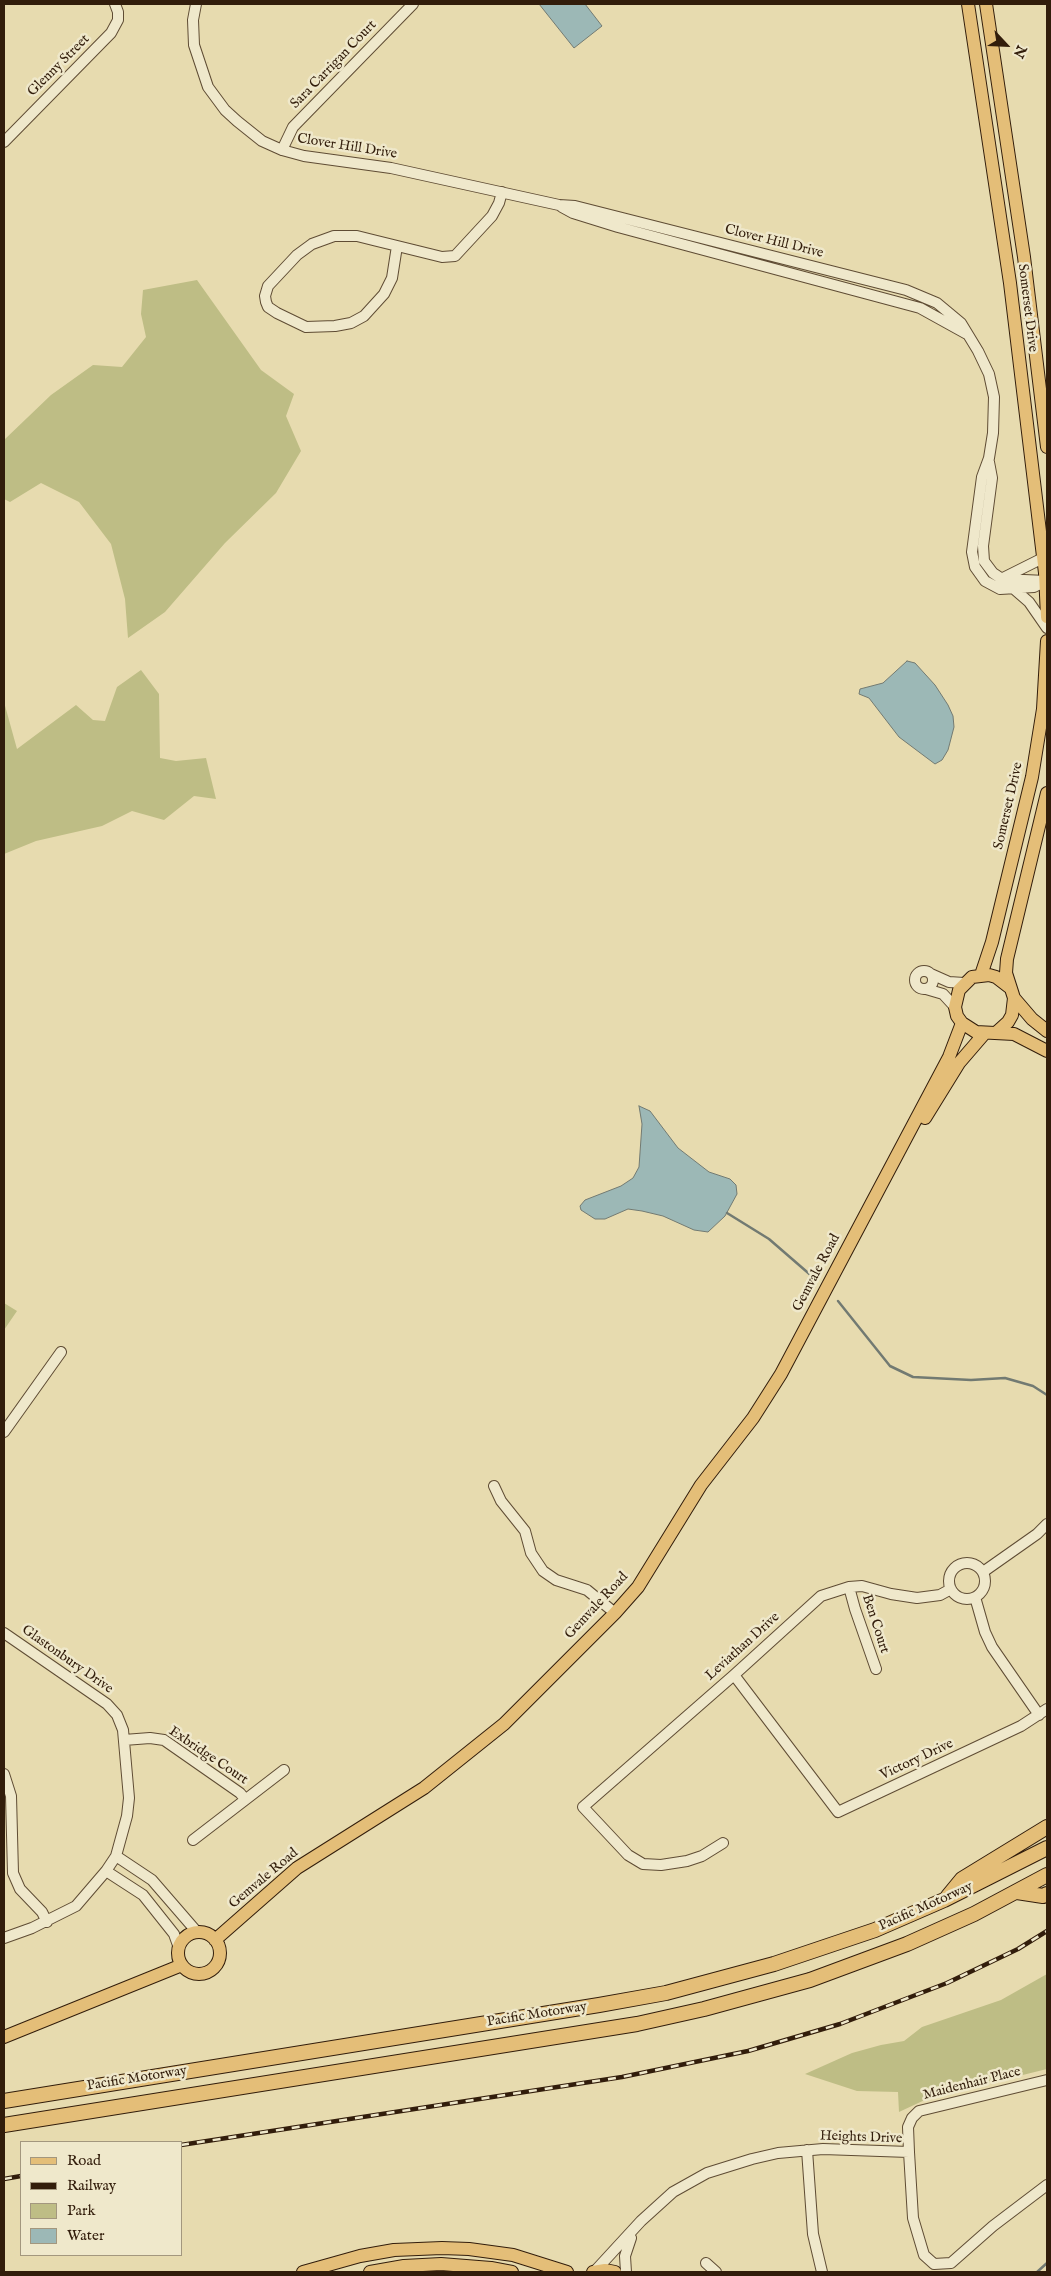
<!DOCTYPE html>
<html>
<head>
<meta charset="utf-8">
<style>
	body { margin:0 }
	#map { position:relative; width:1051px; height:2276px; overflow:hidden; background:#e7dbaf; font-family:"IM FELL English",serif }
	canvas { display:block }
	.frame { position:absolute; inset:0; border:5px solid #321d0b; pointer-events:none }
	.legend { position:absolute; left:20px; top:2141px; width:162px; height:115px; box-sizing:border-box; background:#efe8cb; border:1px solid #a3977e; margin:0; padding:6px 9px; list-style:none; font-size:15px; color:#321d0b }
	.legend li { display:flex; align-items:center; gap:10px; height:25px }
	.legend b { width:25px; border:1px solid #a3977e }
	.north { position:absolute; left:981px; top:20px; width:50px; height:50px; -webkit-text-stroke:4px #efe8cb; paint-order:stroke; rotate:115deg; font-size:14px; font-weight:700; line-height:20px; text-align:center; color:#321d0b }
	.north::after { content:''; display:block; margin:auto; width:18px; height:22px; background:#321d0b; clip-path:polygon(50% 0,100% 100%,50% 72%,0 100%) }
</style>
</head>
<body>
<div id="map">
<canvas width="1051" height="2276"></canvas>
<div class="frame"></div>
<ul class="legend">
<li><b style="height:6px;background:#e4be78"></b>Road</li>
<li><b style="height:6px;background:#321d0b"></b>Railway</li>
<li><b style="height:14px;background:#bebd85"></b>Park</li>
<li><b style="height:14px;background:#9cb8b6"></b>Water</li>
</ul>
<div class="north">N</div>
</div>
<script>
const c = document.querySelector('canvas').getContext('2d');
c.lineJoin = 'round';
function paint(path, color) {
  c.fillStyle = color;
  c.fill(path, 'evenodd');
}
function poly(rows) {
  const path = new Path2D();
  for (const r of rows) {
    if (r.length === 3) {
      path.moveTo(r[0] + r[2], r[1]);
      path.arc(r[0], r[1], r[2], 0, 2 * Math.PI);
      continue;
    }
    path.moveTo(r[0], r[1]);
    for (let i = 2; i < r.length; i += 2) path.lineTo(r[i], r[i + 1]);
  }
  return path;
}
function stroke(path, color, width, dash) {
  c.strokeStyle = color;
  c.lineWidth = width;
  c.lineCap = dash ? 'butt' : 'round';
  c.setLineDash(dash || []);
  c.stroke(path);
}
function write(font, color, halo, rows, align = 'center') {
  c.font = font + ' "IM FELL English",serif';
  c.lineWidth = 5;
  c.setLineDash([]);
  c.textBaseline = 'middle';
  c.strokeStyle = halo;
  c.fillStyle = color;
  for (const [text, x, y, turn = 0] of rows) {
    c.save();
    c.translate(x, y);
    c.rotate((+turn || 0) * Math.PI / 180);
    c.textAlign = isNaN(turn) ? turn : align;
    if (halo) c.strokeText(text, 0, 0);
    c.fillText(text, 0, 0);
    c.restore();
  }
}
const green = poly([
	[197,280,261,370,294,394,286,416,301,451,276,493,225,543,165,612,128,638,125,599,111,544,79,502,41,483,10,502,4,499,4,440,51,395,93,365,122,367,146,337,141,314,143,290],
	[141,670,159,694,160,758,176,761,206,758,216,799,194,796,164,820,132,811,102,826,36,841,4,854,4,702,17,749,76,705,93,720,105,721,117,687],
	[4,1303,17,1311,4,1330],
	[1047,1974,1047,2069,929,2098,899,2112,898,2092,857,2091,805,2074,852,2053,881,2045,904,2041,922,2027,1001,2000]
]);
const water = poly([
	[539,4,585,4,602,26,574,48,539,4],
	[907,661,915,663,935,685,948,705,953,716,954,727,948,750,942,760,935,764,899,737,869,698,859,694,860,689,883,683,907,661],
	[639,1106,650,1111,678,1148,709,1172,730,1179,736,1185,737,1194,725,1216,708,1232,694,1230,663,1216,642,1211,628,1209,605,1219,595,1219,581,1210,580,1206,585,1200,621,1186,633,1178,639,1167,642,1124,639,1106]
]);
const stream = poly([
	[727,1213,769,1239,814,1278],
	[838,1301,890,1366,913,1377,971,1380,1005,1378,1033,1386,1047,1395],
	[1037,2272,1047,2263]
]);
const minor = poly([
	[196,4,193,20,194,45,208,87,225,110,237,121,262,141,282,150,304,156,391,168,559,205,575,206,906,290,937,303,961,323,978,351,989,374,994,397,993,433,989,458,982,477,972,552,975,567,985,581,1000,589,1034,587,1046,581],
	[4,142,111,33,118,20,118,12,115,4],
	[282,150,293,127,413,4],
	[562,207,573,213,618,227,920,308,967,334],
	[397,246,392,278,384,294,364,316,351,323,335,326,306,327,277,313,268,307,266,302,265,296,268,286,297,255,312,244,334,236,357,236,373,240,442,257,455,256,492,216,499,203,502,192],
	[989,462,992,478,983,546,984,561,993,573,1002,579,1046,581],
	[1003,578,1043,558],
	[1014,589,1029,602,1047,628],
	[924,980,9],
	[931,974,949,982,964,983],
	[926,989,943,994,955,1007],
	[4,1432,61,1352],
	[494,1486,501,1501,525,1531,531,1553,543,1571,556,1580,587,1590,615,1613],
	[967,1581,18],
	[983,1572,1037,1534,1047,1524],
	[849,1587,855,1609,876,1669],
	[975,1597,985,1632,992,1647,1039,1715],
	[4,1633,107,1704,117,1715,123,1730,129,1798,127,1816,116,1856,106,1871,76,1906,32,1928,4,1938],
	[734,1675,838,1812,1021,1726,1047,1709],
	[124,1740,150,1738,164,1740,240,1793,245,1799],
	[4,1774,11,1796,13,1873,20,1889,42,1912,47,1922],
	[193,1840,284,1770],
	[723,1843,702,1856,687,1861,661,1865,643,1864,628,1855,583,1807,734,1675,821,1596,849,1587,862,1586,891,1594,917,1598,940,1595,951,1589],
	[116,1856,152,1880,197,1932],
	[106,1871,143,1895,174,1934,179,1948],
	[807,2150,813,2234,822,2272],
	[909,2152,908,2127,912,2118,919,2111,1047,2080],
	[706,2263,716,2272],
	[595,2271,641,2221,673,2192,707,2173,752,2159,778,2153,823,2149,909,2152,913,2218,924,2255,934,2264,951,2263,993,2226,1047,2185],
	[626,2272,625,2256,631,2238]
]);
const major = poly([
	[968,4,1010,283,1045,573,1047,617],
	[986,4,1024,257,1047,447],
	[1047,793,1007,959,1006,973,1014,998,1032,1019,1047,1031],
	[981,975,992,942,1032,777,1043,709,1047,641],
	[1009,987,996,977,989,975,972,977,959,990,955,1007,957,1016,962,1023,976,1032,1014,1034,1047,1051],
	[997,1032,1008,1022,1012,1015,1014,998],
	[925,1118,959,1063,984,1034],
	[199,1953,21],
	[215,1940,297,1868,424,1788,504,1724,615,1613,638,1587,701,1485,753,1418,781,1374,949,1057,962,1023],
	[4,2037,182,1965],
	[303,2272,360,2256,394,2250,442,2248,469,2249,513,2255,567,2272],
	[370,2272,404,2266,441,2264,491,2268,512,2272],
	[593,2272,605,2270,615,2272]
]);
const highway = poly([
	[1017,1892,1043,1896,1047,1894],
	[948,1896,962,1879,1047,1827],
	[4,2101,599,2005,666,1993,774,1964,875,1930,944,1900,1047,1848],
	[4,2125,637,2024,704,2009,810,1980,907,1944,974,1914,1047,1875]
]);
const rail = poly([
	[181,2145,622,2077,748,2051,840,2024,947,1983,1018,1949,1047,1931],
	[4,2179,21,2176]
]);
const streetNames = [
	["Sara Carrigan Court",334,65,-46],
	["Glenny Street",59,66,-45],
	["Clover Hill Drive",347,147,9],
	["Clover Hill Drive",774,242,14],
	["Somerset Drive",1027,308,83],
	["Somerset Drive",1009,806,-77],
	["Gemvale Road",817,1273,-62],
	["Gemvale Road",597,1606,-47],
	["Ben Court",875,1624,72],
	["Leviathan Drive",743,1647,-42],
	["Glastonbury Drive",67,1660,35],
	["Exbridge Court",208,1756,34],
	["Victory Drive",917,1760,-25],
	["Gemvale Road",264,1879,-40],
	["Pacific Motorway",926,1907,-24],
	["Pacific Motorway",537,2015,-9],
	["Pacific Motorway",137,2079,-9],
	["Maidenhair Place",972,2084,-14],
	["Heights Drive",861,2138,2]
];
paint(green, '#bebd85');
paint(water, '#9cb8b6');
stroke(water, '#727a72', 1);
stroke(stream, '#727a72', 2.5);
stroke(minor, '#5f4c34', 12);
stroke(major, '#321d0b', 14);
stroke(highway, '#321d0b', 16);
stroke(minor, '#efe8cb', 10);
stroke(major, '#e4be78', 12);
stroke(highway, '#e4be78', 14);
stroke(rail, '#321d0b', 4.5);
stroke(rail, '#efe8cb', 2.5, [8]);
write('14px', '#321d0b', '#efe8cb', streetNames);
</script>
</body>
</html>
